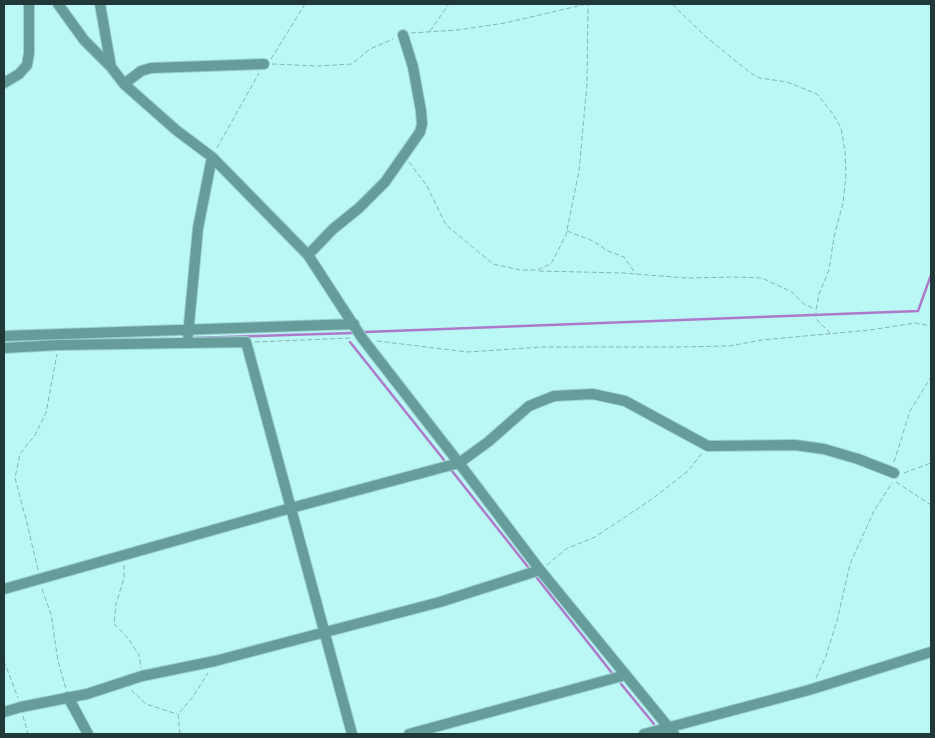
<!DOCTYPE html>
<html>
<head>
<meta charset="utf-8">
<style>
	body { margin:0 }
	#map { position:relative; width:935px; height:738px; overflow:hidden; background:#baf8f6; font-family:"Playfair Display",serif }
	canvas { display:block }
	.frame { position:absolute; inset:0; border:5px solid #203938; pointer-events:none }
</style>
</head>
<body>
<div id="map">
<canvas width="935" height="738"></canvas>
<div class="frame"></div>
</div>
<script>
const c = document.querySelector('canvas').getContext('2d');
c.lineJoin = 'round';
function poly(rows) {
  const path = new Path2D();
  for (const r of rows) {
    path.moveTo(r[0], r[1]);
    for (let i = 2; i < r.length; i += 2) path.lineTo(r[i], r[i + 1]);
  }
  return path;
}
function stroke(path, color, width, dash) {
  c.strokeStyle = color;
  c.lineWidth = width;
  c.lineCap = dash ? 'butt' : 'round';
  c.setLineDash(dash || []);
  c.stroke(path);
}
const stream = poly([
	[365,332,918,311,931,275],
	[193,338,352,333],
	[350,342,444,460],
	[452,471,528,567],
	[537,578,612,673],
	[621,684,654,724]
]);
const path = poly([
	[672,4,705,36,749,72,760,78,787,82,817,94,833,114,841,128,845,151,846,175,843,203,834,237,829,270,819,294,816,310,816,319,830,333],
	[430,31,449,4],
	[411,33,458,30,505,23,587,4],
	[271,59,305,4],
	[272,64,318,66,352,64,370,49,393,39],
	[217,148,259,73],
	[409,162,427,186,446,225,493,264,520,270,537,270,551,264,566,235,579,171,587,84,588,4],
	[567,231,593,241,608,251,624,257,636,274],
	[539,271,623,273,686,278,736,277,762,278,792,292,804,304,815,309],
	[377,341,468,352,542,347,679,347,729,346,762,340,870,330,915,323,931,326],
	[255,342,351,338],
	[894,462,910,411,931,377],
	[904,473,931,463],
	[896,482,931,505],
	[124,565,124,578,116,604,114,624,128,638,139,655,141,668],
	[547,565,566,549,595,537,652,499,688,471,702,453],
	[38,570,27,523,15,478,20,454,35,435,46,413,57,354],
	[42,589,51,614,58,661,66,689],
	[4,661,18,698],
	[816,678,826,656,837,621,850,564,874,511,892,483],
	[131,690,146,704,177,714],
	[23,716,28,734],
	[180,734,178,714,192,698,208,673]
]);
const minor = poly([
	[58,4,84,40,111,67,124,84,176,130,212,157,308,255,362,338,459,463,540,570,674,734],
	[100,4,111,67],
	[4,83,19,74,27,65,29,53,29,4],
	[124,84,141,71,151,68,264,64],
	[308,255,333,229,359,208,385,182,420,132,422,124,421,111,413,67,403,35],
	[188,335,198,228,212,157],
	[4,336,354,324],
	[4,348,58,345,246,342,352,734],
	[4,589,291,508,459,463,488,442,529,406,554,396,593,394,625,401,708,446,795,445,824,449,858,459,894,473],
	[68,697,88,734],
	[4,712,21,707,87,694,142,676,215,661,440,602,540,570],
	[409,734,626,675],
	[644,734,809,690,931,652]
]);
stroke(stream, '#ae79ca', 2.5);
stroke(minor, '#9bd2d0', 12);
stroke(path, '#84b5b3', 1, [5, 2.5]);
stroke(minor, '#669d9b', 10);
</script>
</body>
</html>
